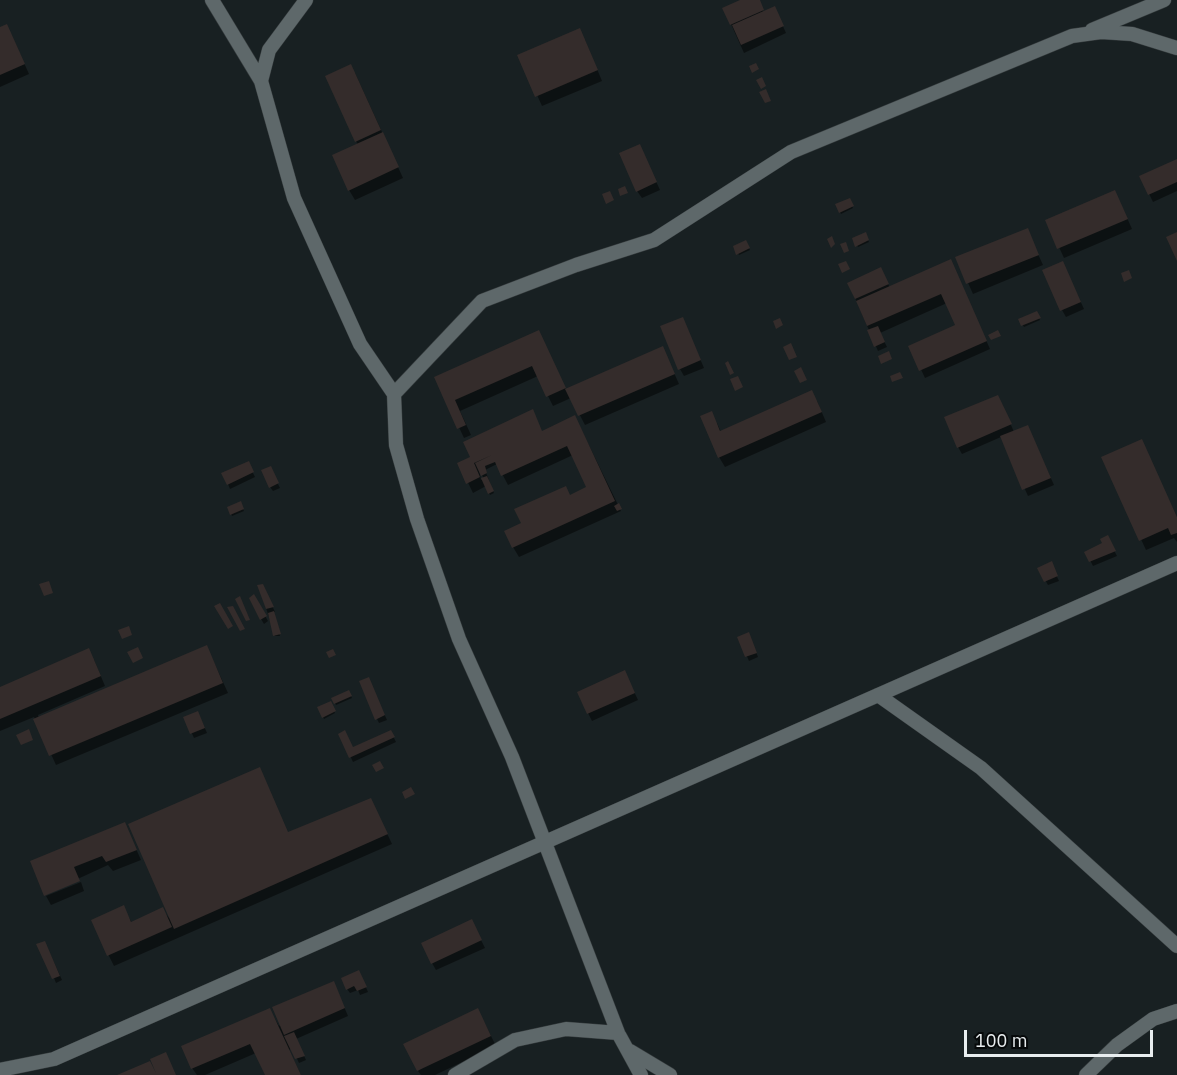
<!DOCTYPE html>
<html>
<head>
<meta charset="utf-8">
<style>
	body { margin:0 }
	#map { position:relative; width:1177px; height:1075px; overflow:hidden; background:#182022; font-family:"IBM Plex Sans",sans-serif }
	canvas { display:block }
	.scale { position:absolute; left:964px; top:1030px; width:189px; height:27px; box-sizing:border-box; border:3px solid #e8edef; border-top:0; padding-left:8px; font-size:18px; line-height:21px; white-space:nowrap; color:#e8edef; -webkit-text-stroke:4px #06090a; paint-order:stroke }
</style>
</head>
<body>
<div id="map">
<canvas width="1177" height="1075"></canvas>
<div class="scale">100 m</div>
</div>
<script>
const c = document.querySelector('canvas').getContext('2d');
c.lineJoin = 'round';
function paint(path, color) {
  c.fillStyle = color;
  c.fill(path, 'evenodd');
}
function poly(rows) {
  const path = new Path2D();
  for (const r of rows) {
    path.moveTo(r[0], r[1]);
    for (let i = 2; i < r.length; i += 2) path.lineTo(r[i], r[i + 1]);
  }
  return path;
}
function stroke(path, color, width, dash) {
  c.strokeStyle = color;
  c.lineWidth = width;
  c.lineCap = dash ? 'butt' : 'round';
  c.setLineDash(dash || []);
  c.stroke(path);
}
const shadow = poly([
	[744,0,759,0,764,13,778,15,786,33,744,53,731,24],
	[0,29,12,36,29,74,0,87],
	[585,40,602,81,542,106,519,55],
	[355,73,403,178,355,200,349,190,358,145,356,141],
	[643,153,660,190,642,198,637,191],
	[1177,160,1177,191,1153,202,1141,177],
	[849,200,853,208,841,214,837,205],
	[1120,202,1132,229,1064,258,1047,221],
	[1027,230,1043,265,973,294,957,258],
	[865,234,869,242,858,247,854,239],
	[746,242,750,250,739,255,735,247],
	[1066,270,1084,309,1066,317,1062,310],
	[883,273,890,288,966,295,990,349,925,378,910,346,957,326,947,303,880,333,887,347,878,351,849,284],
	[1037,313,1040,320,1024,327,1020,320],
	[683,319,704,368,684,376,680,369],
	[539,332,566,390,663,348,679,384,585,425,571,398,553,406,538,376,460,411,471,435,464,438,436,378],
	[817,401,826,422,725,467,719,457,717,423,721,432],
	[1002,404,1014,432,1031,434,1054,485,1028,496,1001,437,962,454,958,447],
	[580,427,621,511,519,557,513,547,523,524,588,488,573,455,508,485,497,464,485,470,494,493,490,495,486,486,473,493,459,464,542,432],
	[479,469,484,479,481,480],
	[1141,441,1177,517,1177,542,1174,538,1146,550,1103,457],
	[248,463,255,477,230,489,228,484],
	[272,472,280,488,273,491,270,487],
	[240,503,244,511,232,516,229,508],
	[1107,537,1117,556,1093,566,1086,552,1104,544],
	[1053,568,1059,581,1048,585,1039,569],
	[259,586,265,590,275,612,273,612,280,636,275,636],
	[254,596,268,621,264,624,261,619],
	[739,638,751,639,758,657,749,661],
	[207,647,228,693,56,765,34,717,0,731,0,688,94,660,105,686,38,715,39,718],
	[628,679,638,700,592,721,588,713],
	[370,683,387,720,379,723,377,719],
	[349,692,352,698,336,705,333,699],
	[330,703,335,713,324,719,319,708],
	[200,717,207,733,194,738,185,718],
	[340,734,353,749,393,736,396,742,353,762],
	[376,810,392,844,114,966,109,956,93,921,123,907,132,923,162,909,169,918,290,839],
	[125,824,141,860,113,871,108,865,45,894,32,862],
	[81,882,84,891,51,905,46,896],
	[475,928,485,948,436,970,432,963],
	[47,947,62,980,56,983,54,978],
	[361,976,368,992,360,995,358,990,350,993,347,989],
	[337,990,348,1016,296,1039,306,1060,299,1063,292,1048,289,1050,301,1075,266,1075,256,1053,205,1075,197,1075,192,1068,270,1010,279,1026],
	[483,1020,496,1046,435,1075,421,1075,418,1071]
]);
const building = poly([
	[740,0,760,0,764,10,730,25,722,8],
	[775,6,784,26,741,45,732,25],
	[7,24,25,64,0,75,0,27],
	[580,28,598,70,535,97,517,55],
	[756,63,759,69,752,73,749,66],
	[351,64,381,130,355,142,325,76],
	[762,77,766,86,761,89,756,80],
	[766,89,771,101,765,103,759,92],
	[383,132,399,167,348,191,332,155],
	[640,144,657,182,636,192,619,153],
	[1177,159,1177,182,1148,195,1139,176],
	[625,186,628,193,620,196,618,189],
	[1115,190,1128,219,1057,249,1045,220],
	[610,191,614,200,606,204,602,194],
	[850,198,854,206,839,213,835,204],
	[1028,228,1039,255,966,284,955,257],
	[866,232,869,240,855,247,852,238],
	[1177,232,1177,261,1166,237],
	[832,236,835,244,831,248,827,239],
	[746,240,750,248,736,255,733,246],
	[846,242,849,251,844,253,840,244],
	[951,259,987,341,919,371,908,346,955,325,941,294,867,326,856,301],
	[846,261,850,269,842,273,838,264],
	[1063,261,1081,302,1060,311,1042,270],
	[881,267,889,284,855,299,847,283],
	[1129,270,1132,278,1124,282,1121,273],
	[1037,311,1041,318,1021,326,1018,319],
	[683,317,701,360,678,370,660,326],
	[780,318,783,325,776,329,773,321],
	[878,326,885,342,874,347,867,330],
	[539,330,566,388,546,397,532,366,455,400,466,425,457,429,434,377],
	[998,330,1001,336,991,340,988,335],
	[791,343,797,357,789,360,783,347],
	[663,346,675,374,578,416,565,389],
	[889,351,892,359,881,364,878,356],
	[728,361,734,373,730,375,725,363],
	[801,367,807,380,800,383,794,371],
	[900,372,903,378,892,382,890,376],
	[738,376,743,387,735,391,730,379],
	[812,390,822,412,718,458,700,416,712,411,720,431],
	[998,395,1012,424,957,448,944,417],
	[533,409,542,431,575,415,615,501,512,548,504,531,521,523,514,509,566,486,570,495,586,487,567,446,501,476,495,462,485,466,487,473,481,476,475,463,492,455,474,463,480,477,466,484,457,463,470,457,463,442],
	[1028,425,1051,478,1022,490,1000,436],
	[1142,439,1177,517,1177,533,1171,535,1168,528,1139,541,1101,457],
	[249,461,254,472,227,485,221,473],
	[271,466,279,483,269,488,261,470],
	[487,476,494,491,488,494,481,478],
	[241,501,244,509,230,515,227,507],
	[619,503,622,509,617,511,614,506],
	[1108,535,1116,551,1089,562,1084,552,1102,543,1100,539],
	[1052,561,1058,576,1044,582,1037,568],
	[49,581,53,593,44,596,39,584],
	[263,584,274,607,266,609,257,585],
	[254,594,267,616,260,620,249,598],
	[240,596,250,620,246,621,235,599],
	[220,603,233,626,228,629,214,606],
	[233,606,245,629,240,631,227,607],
	[274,611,281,634,273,636,268,613],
	[129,626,132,635,122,639,118,630],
	[749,632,757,653,745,657,737,637],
	[207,645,223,683,49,756,33,719],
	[138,647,143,658,133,663,127,652],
	[89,648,101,676,0,719,0,687],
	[333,649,336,655,329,658,326,652],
	[625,670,635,693,587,714,577,692],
	[369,677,385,715,375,720,359,681],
	[349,690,352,696,334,704,331,698],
	[331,701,336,711,322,718,317,707],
	[198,711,205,728,190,734,183,717],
	[29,729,33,740,21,745,16,735],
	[345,730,353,747,391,730,395,737,349,758,338,734],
	[380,761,384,768,376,772,372,765],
	[260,767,288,832,371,798,388,834,174,929,128,824],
	[411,787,415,794,405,799,402,792],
	[125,822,137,850,106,862,102,856,74,867,80,881,44,896,30,861],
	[124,905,131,922,163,907,172,927,107,956,91,920],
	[472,919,482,940,431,964,421,943],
	[45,941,60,976,52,979,36,944],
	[359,970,367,987,357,991,354,986,346,990,341,978],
	[334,981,345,1008,284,1035,272,1007],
	[270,1008,301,1075,265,1075,250,1044,191,1069,181,1046],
	[478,1008,491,1036,417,1071,403,1044],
	[294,1032,305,1056,295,1059,284,1036],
	[166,1052,176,1075,117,1075,150,1061,156,1073,150,1059]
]);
const street = poly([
	[212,0,261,81,294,198,360,344,394,394,396,445,417,519,459,639,512,757,618,1033,641,1075],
	[1092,30,1164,0],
	[261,81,269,50,306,0],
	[394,394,482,301,576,265,654,240,791,152,1072,36,1101,32,1132,34,1177,48],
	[878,695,981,768,1177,946],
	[630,1051,670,1075],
	[0,1070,54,1059,1177,563],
	[455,1075,515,1040,566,1029,618,1033],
	[1086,1075,1117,1045,1153,1019,1177,1011]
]);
paint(shadow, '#0007');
paint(building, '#342c2b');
stroke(street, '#363c3e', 15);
stroke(street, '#5e686a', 14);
</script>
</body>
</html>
